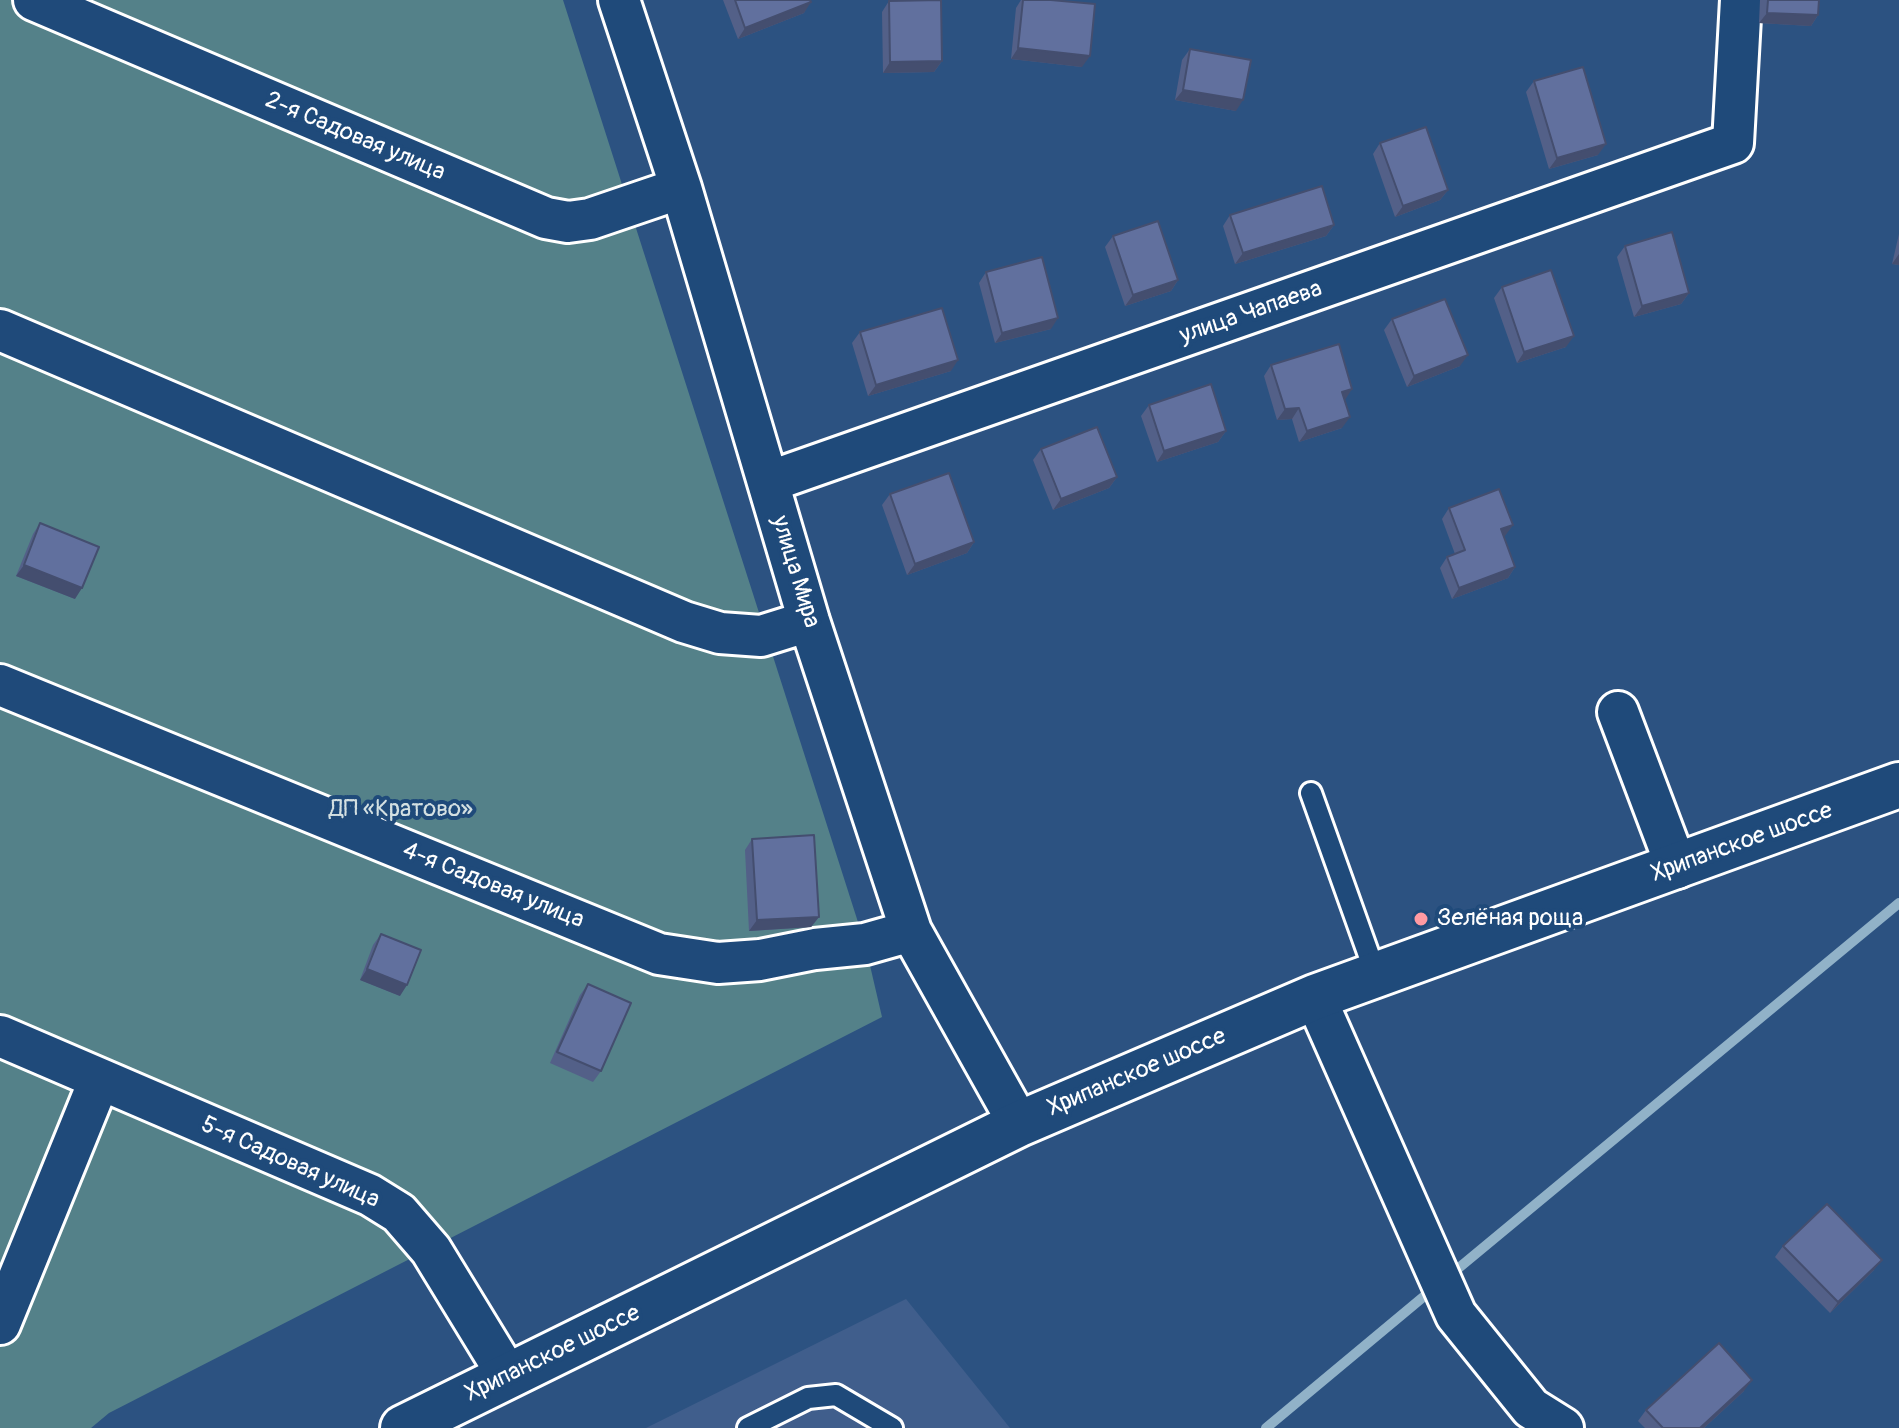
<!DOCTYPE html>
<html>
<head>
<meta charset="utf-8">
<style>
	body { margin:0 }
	canvas { display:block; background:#2c5281 }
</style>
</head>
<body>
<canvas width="1899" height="1428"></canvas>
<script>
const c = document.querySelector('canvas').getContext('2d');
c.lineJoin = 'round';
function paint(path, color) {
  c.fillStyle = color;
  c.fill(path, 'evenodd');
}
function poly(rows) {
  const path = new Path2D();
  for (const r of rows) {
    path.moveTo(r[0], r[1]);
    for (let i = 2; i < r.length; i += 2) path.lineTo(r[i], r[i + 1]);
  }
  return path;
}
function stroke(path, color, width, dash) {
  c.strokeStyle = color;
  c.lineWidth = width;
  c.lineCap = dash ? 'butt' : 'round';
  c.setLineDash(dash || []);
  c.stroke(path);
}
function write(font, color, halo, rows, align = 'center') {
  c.font = font + ' Pangolin,sans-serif';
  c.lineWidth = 8;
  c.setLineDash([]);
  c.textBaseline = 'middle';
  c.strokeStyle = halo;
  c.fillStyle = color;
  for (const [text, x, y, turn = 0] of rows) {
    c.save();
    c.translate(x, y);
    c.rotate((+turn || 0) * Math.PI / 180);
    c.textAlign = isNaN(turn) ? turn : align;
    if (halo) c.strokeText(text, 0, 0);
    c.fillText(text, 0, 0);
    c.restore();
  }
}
const built = poly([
	[906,1299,1010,1428,646,1428]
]);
const green = poly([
	[0,0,563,0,865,944,882,1017,109,1413,91,1428,0,1428]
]);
const stream = poly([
	[1449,1276,1899,903],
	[1266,1428,1434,1288]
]);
const service = poly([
	[1311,793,1376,975],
	[748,1428,808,1398,836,1395,892,1428]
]);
const minor = poly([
	[34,0,546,218,568,222,590,219,681,188],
	[619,0,681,188,809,621,911,931,1019,1124],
	[0,330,684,622,720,633,761,636,809,621],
	[768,482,1733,143,1741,0],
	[0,685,659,954,718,963,760,960,815,949,865,944,911,931],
	[1618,712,1677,868],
	[1315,997,1456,1315,1531,1408,1563,1428],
	[0,1036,370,1195,399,1213,431,1250,508,1376],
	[0,1324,99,1081]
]);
const secondary = poly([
	[403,1428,1019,1124,1315,997,1899,785]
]);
const wall = poly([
	[723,0,810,0,804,13,738,39],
	[1021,0,1051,0,1082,67,1011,59,1016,8],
	[1760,0,1819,0,1818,15,1811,26,1759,23],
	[889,1,942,61,934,72,883,73,882,12],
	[1190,49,1236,111,1175,100,1182,60],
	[1534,81,1598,155,1549,169,1526,92],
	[1380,143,1448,190,1440,200,1395,217,1373,154],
	[1230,215,1334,225,1326,236,1235,264,1223,226],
	[1899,234,1899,265,1892,264],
	[1113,236,1178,280,1171,291,1125,306,1105,247],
	[1625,246,1689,293,1681,304,1634,317,1617,257],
	[986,272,1051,329,995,343,979,283],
	[1502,287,1566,347,1517,363,1494,298],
	[1392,319,1460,366,1407,387,1384,330],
	[860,332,951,371,868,396,852,343],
	[1271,365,1344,400,1342,428,1299,442,1292,419,1277,420,1264,376],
	[1149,405,1226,431,1218,442,1157,462,1141,416],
	[1041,449,1117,477,1109,488,1053,510,1033,460],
	[890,494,974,542,967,553,907,575,882,505],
	[1449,508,1513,525,1504,536,1515,567,1508,578,1452,599,1440,568,1447,557,1455,554,1442,519],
	[40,523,75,599,16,576,33,534],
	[752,839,819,917,811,927,749,931,745,850],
	[381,934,400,996,360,980,373,945],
	[588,984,601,1071,593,1082,550,1063,580,995],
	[1783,1246,1874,1270,1830,1313,1775,1257],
	[1744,1391,1704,1428,1645,1428,1638,1421,1646,1410]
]);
const shadedWall = poly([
	[811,2,804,13,738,39,745,28],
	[1767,13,1818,15,1811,26,1759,23],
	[1018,48,1090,56,1082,67,1011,59],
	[942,61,934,72,883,73,890,62],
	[1183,90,1243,100,1236,111,1175,100],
	[1606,144,1598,155,1549,169,1557,158],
	[1448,190,1440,200,1395,217,1403,206],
	[1334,225,1326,236,1235,264,1243,253],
	[1899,254,1899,265,1892,264],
	[1178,280,1171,291,1125,306,1133,295],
	[1689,293,1681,304,1634,317,1642,306],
	[1058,318,1051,329,995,343,1002,333],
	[1574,336,1566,347,1517,363,1524,352],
	[1468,355,1460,366,1407,387,1414,376],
	[958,360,951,371,868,396,876,385],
	[1352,389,1345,400,1342,392],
	[1299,408,1292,419,1277,420,1285,409],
	[1350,417,1342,428,1299,442,1307,431],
	[1226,431,1218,442,1157,462,1164,451],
	[1117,477,1109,488,1053,510,1061,499],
	[1513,525,1505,536,1493,540,1501,529],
	[974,542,967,553,907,575,915,564],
	[24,565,82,588,75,599,16,576],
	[1515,567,1508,578,1452,599,1459,588],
	[819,917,811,927,749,931,757,920],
	[367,969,407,985,400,996,360,980],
	[1882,1260,1874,1270,1830,1313,1838,1302],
	[1752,1380,1744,1391,1704,1428,1700,1428]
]);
const building = poly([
	[735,0,810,0,811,2,745,28,735,0],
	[941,0,942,61,890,62,889,1,941,0],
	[1023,0,1051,0,1095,4,1090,56,1018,48,1023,0],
	[1768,0,1819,0,1818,15,1767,13,1768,0],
	[1190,49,1251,60,1243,100,1183,90,1190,49],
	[1583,67,1606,144,1557,158,1534,81,1583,67],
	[1426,127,1448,190,1403,206,1380,143,1426,127],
	[1322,186,1334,225,1243,253,1230,215,1322,186],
	[1158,221,1178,280,1133,295,1113,236,1158,221],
	[1672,232,1689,293,1642,306,1625,246,1672,232],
	[1042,257,1058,318,1002,333,986,272,1042,257],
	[1551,270,1574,336,1524,352,1502,287,1551,270],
	[1445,299,1468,355,1414,376,1392,319,1445,299],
	[942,308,958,360,876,385,860,332,942,308],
	[1339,344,1352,389,1342,392,1350,417,1307,431,1299,408,1285,409,1271,365,1339,344],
	[1211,384,1226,431,1164,451,1149,405,1211,384],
	[1097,427,1117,477,1061,499,1041,449,1097,427],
	[949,473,974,542,915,564,890,494,949,473],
	[1499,489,1513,525,1501,529,1515,567,1459,588,1447,557,1465,550,1449,508,1499,489],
	[40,523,99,547,82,588,24,565,40,523],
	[814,835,819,917,757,920,752,839,814,835],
	[381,934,421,950,407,985,367,969,381,934],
	[588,984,631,1003,601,1071,557,1052,588,984],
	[1827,1204,1882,1260,1838,1302,1783,1246,1827,1204],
	[1719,1343,1752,1380,1700,1428,1663,1428,1646,1410,1719,1343]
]);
const markers = [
	[1421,919,8,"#ff9aa2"]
];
const streetNames = [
	["2-я Садовая улица",355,137,23],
	["улица Чапаева",1251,313,-19],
	["улица Мира",795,572,73],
	["Хрипанское шоссе",1742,843,-20],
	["4-я Садовая улица",493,886,22],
	["Хрипанское шоссе",1137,1073,-23],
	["5-я Садовая улица",290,1163,24],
	["Хрипанское шоссе",553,1354,-26]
];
const parkNames = [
	["ДП «Кратово»",401,810]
];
const poiNames = [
	["Зелёная роща",1437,919]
];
paint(built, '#405e8c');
paint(green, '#548189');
stroke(stream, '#91b2c8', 10);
stroke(service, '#fff', 26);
stroke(minor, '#fff', 46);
stroke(secondary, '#fff', 50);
stroke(service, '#1f4a7a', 20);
stroke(minor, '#1f4a7a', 40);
stroke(secondary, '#1f4a7a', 44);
paint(wall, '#536088');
paint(shadedWall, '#444e6f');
paint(building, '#61709e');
stroke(building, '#444e6f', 2);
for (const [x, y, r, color] of markers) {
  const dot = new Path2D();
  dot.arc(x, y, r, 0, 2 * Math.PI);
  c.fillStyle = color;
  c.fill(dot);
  stroke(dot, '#1f4a7a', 3);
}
write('24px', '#fff', '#1f4a7a', streetNames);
write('24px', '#d4e0e2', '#1f4a7a', parkNames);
write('24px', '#fff', '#1f4a7a', poiNames, 'left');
</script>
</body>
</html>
